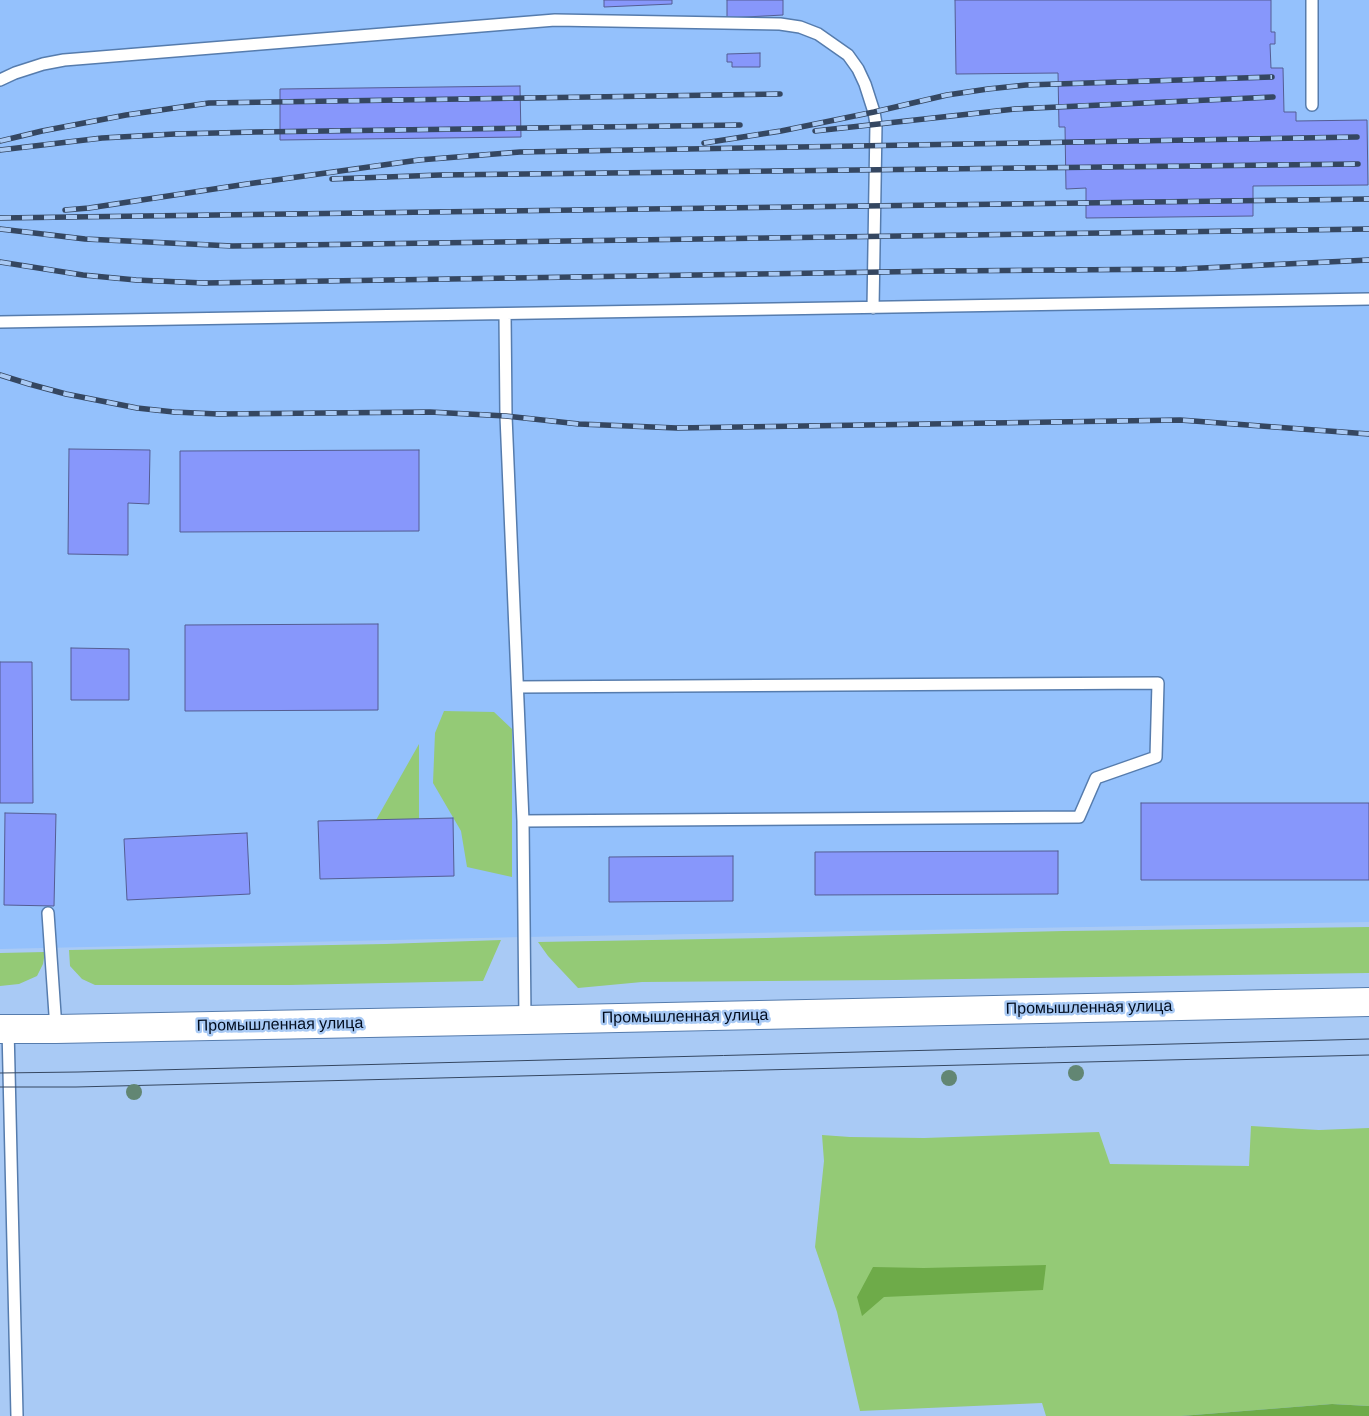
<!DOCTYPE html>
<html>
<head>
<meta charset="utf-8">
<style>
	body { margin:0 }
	canvas { display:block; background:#a9caf5 }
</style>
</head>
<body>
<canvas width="1369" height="1416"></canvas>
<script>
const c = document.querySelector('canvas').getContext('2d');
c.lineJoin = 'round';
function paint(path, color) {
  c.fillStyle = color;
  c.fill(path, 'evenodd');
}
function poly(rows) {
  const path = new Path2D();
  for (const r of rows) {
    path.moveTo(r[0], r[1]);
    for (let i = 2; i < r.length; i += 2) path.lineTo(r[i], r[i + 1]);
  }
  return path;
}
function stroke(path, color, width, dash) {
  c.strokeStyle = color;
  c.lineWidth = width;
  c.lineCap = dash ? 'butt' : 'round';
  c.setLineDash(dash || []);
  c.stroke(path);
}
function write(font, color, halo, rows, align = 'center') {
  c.font = font + ' Arial,sans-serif';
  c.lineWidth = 5;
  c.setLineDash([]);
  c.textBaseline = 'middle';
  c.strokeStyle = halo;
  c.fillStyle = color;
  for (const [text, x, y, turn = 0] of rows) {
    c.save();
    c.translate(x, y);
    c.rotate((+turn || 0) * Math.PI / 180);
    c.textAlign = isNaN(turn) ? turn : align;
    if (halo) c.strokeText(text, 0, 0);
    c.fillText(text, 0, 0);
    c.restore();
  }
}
const built = poly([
	[0,0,1369,0,1369,922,524,937,0,949]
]);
const green = poly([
	[444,711,494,712,512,729,512,877,467,867,461,831,433,783,435,733],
	[419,744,419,819,376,820],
	[1369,927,1369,973,894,980,642,982,578,988,548,956,538,942,766,938,1064,931],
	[501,940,483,981,289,985,95,985,82,979,70,966,69,950,385,944],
	[45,952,43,964,37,976,19,984,0,986,0,953],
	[1251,1126,1319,1130,1369,1128,1369,1406,1332,1404,1181,1416,1046,1416,1042,1403,860,1411,837,1312,815,1247,824,1161,822,1135,850,1137,924,1138,1099,1132,1110,1164,1249,1166]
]);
const forest = poly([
	[1046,1265,1043,1290,884,1297,862,1316,857,1297,873,1267,924,1268],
	[1332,1404,1369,1406,1369,1416,1181,1416]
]);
const building = poly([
	[604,0,672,0,672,4,604,7,604,0],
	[727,0,783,0,783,15,727,18,727,0],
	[955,0,1271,0,1271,32,1275,32,1275,44,1270,44,1271,68,1283,68,1284,112,1296,112,1296,121,1367,120,1368,185,1253,186,1253,216,1086,218,1086,188,1066,189,1065,127,1059,127,1058,73,956,74,955,0],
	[760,53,760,67,732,67,732,62,727,62,727,54,760,53],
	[520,86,521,137,280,140,280,89,520,86],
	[69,449,150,450,149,504,128,503,128,555,68,554,69,449],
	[419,450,419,531,180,532,180,451,419,450],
	[378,624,378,710,185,711,185,625,378,624],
	[71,648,129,649,129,700,71,700,71,648],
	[0,662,32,662,33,803,0,803,0,662],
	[1141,803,1369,803,1369,880,1141,880,1141,803],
	[5,813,56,814,54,906,4,905,5,813],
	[453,818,454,876,320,879,318,821,453,818],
	[247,833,250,894,127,900,124,839,247,833],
	[1058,851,1058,894,815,895,815,852,1058,851],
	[733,856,733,901,609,902,609,857,733,856]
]);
const service = poly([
	[0,80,15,73,43,64,64,60,555,20,780,24,800,27,818,34,848,55,858,69,865,84,874,112,876,124,873,308],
	[1312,105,1312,0],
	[505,314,506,416,523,821,525,1020],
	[0,322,1369,299],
	[518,687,1158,683,1156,757,1096,778,1079,817,523,821],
	[48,913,56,1029],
	[8,1028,17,1416]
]);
const tertiary = poly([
	[0,1029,56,1029,525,1020,1369,1002]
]);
const tram = poly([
	[0,1073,78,1072,1369,1039],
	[0,1087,76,1087,1369,1055]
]);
const rail = poly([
	[815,131,1015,109,1273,97],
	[0,141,42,131,126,115,209,103,780,94],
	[704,143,781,131,874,112,947,95,988,89,1026,85,1272,77],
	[0,150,102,138,175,134,256,132,740,125],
	[332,179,440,175,1358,164],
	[65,210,89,208,247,184,419,160,520,152,1357,137],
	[0,218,1369,199],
	[0,229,85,239,232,246,1369,229],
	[0,262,83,275,136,280,204,283,944,271,1182,269,1369,260],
	[0,375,29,384,66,394,137,408,174,412,218,414,430,412,506,416,579,424,677,428,1180,420,1369,434]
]);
const trees = [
	[1076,1073],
	[949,1078],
	[134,1092]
];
const streetNames = [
	["Промышленная улица",1089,1008,-1],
	["Промышленная улица",685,1017,-1],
	["Промышленная улица",280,1025,-1]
];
paint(built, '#94c1fc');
paint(green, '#94ca76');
paint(forest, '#6eab49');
paint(building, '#8797fb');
stroke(building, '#545d93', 1);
stroke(service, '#567cad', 14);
stroke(tertiary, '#567cad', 30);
stroke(service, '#fff', 11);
stroke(tertiary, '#fff', 28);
stroke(tram, '#354761', 1);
stroke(rail, '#354761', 5.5);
stroke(rail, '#a9caf5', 4, [11]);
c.fillStyle = '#628673';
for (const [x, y] of trees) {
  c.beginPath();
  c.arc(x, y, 8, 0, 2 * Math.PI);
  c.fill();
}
write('16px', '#020d1f', '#a9caf5', streetNames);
</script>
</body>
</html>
